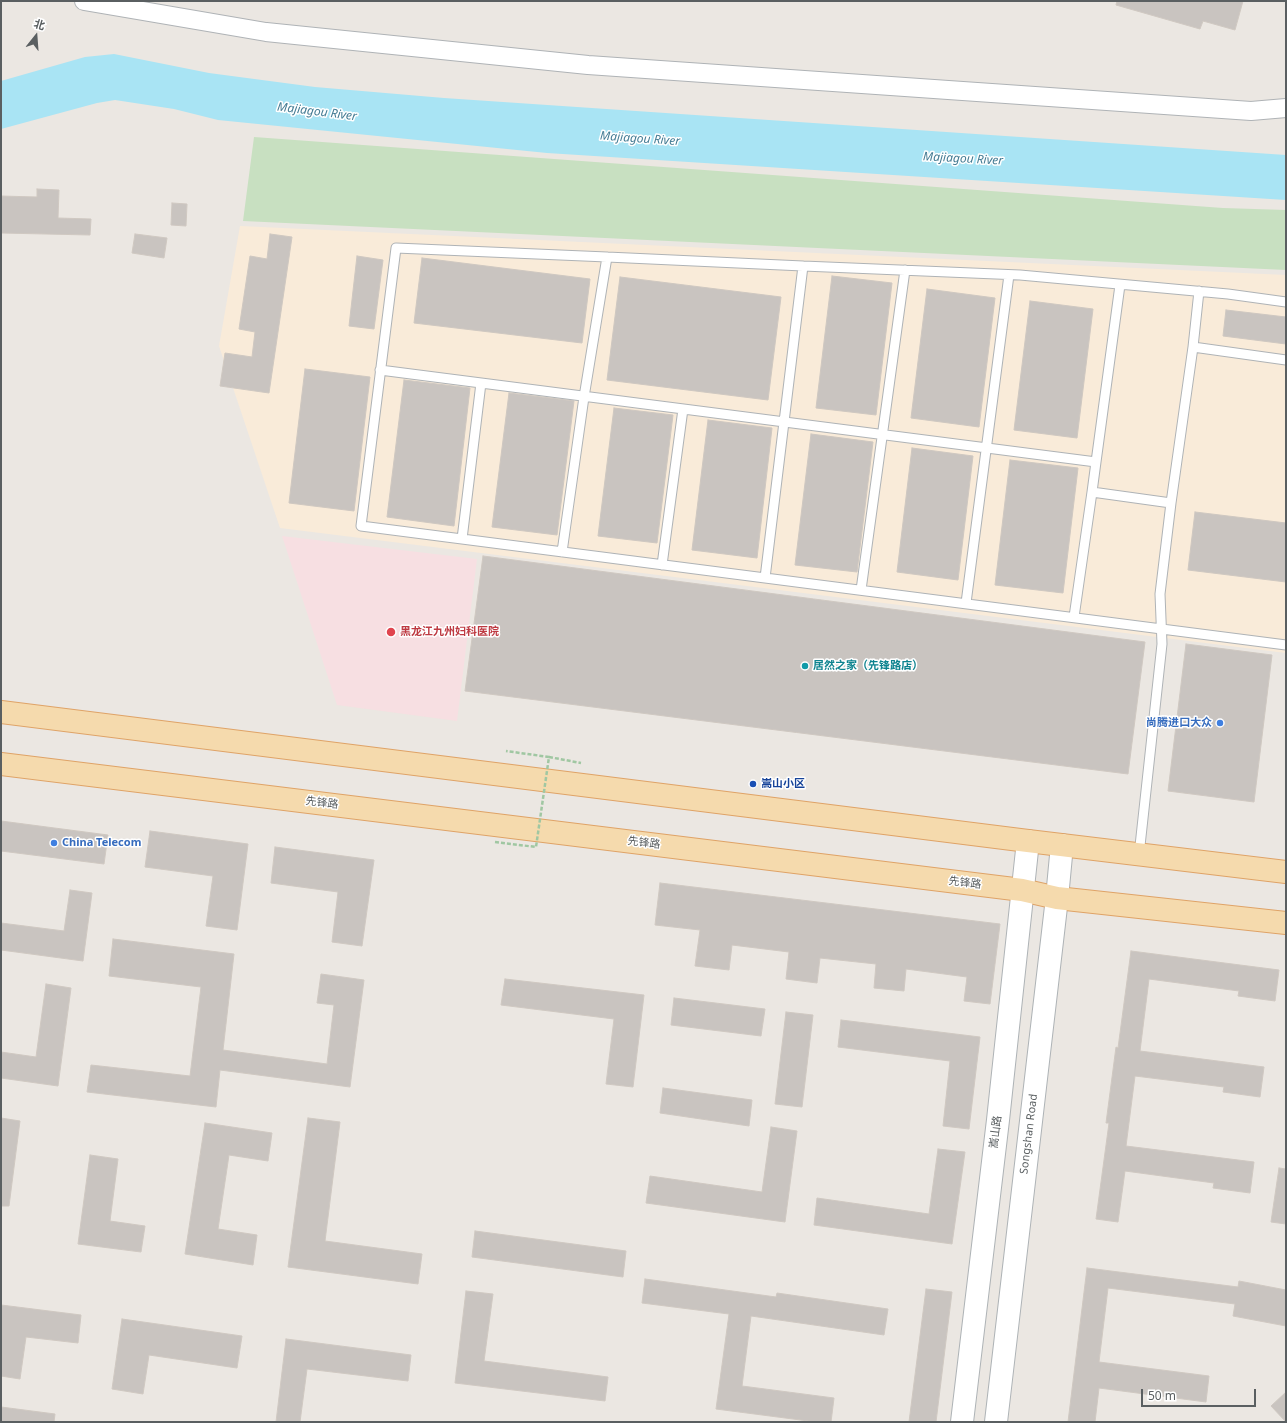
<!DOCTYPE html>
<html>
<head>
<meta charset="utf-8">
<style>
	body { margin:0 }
	#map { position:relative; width:1287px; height:1423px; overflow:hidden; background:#ebe7e2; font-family:"Noto Sans","Noto Sans SC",sans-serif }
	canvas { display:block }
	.frame { position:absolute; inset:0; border:2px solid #5a5f61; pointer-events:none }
	.north { position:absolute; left:16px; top:16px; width:40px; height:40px; -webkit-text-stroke:3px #fff; paint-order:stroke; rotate:17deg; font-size:11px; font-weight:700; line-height:16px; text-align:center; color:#5a5f61 }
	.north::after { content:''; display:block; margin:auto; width:14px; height:18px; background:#5a5f61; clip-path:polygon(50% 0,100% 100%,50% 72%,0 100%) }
	.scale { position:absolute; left:1141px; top:1389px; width:115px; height:18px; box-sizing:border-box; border:2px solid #5a5f61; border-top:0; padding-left:5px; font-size:12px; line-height:14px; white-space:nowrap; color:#5a5f61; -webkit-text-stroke:3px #fff; paint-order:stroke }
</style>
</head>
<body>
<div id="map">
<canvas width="1287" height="1423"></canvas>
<div class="frame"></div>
<div class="north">北</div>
<div class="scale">50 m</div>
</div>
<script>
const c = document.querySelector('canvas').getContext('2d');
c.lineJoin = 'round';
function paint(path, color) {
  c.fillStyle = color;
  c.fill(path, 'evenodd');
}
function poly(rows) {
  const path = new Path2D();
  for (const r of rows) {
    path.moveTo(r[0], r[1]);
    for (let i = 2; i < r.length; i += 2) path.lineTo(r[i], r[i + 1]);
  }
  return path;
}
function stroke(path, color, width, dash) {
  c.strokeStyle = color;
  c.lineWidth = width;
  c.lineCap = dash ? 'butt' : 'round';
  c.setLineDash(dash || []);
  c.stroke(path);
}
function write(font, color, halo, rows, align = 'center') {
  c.font = font + ' "Noto Sans","Noto Sans SC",sans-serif';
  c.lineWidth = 3;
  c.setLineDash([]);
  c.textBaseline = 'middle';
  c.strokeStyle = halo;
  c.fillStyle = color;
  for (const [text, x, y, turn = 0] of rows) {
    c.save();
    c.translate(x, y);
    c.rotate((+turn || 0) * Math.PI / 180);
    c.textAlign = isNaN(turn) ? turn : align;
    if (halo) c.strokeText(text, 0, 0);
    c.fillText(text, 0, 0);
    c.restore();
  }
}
const commercial = poly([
	[240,226,1286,275,1286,653,280,528,219,346]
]);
const medical = poly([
	[282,536,477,559,457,721,337,705]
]);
const green = poly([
	[254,137,1223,208,1286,210,1286,270,243,221]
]);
const water = poly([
	[114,54,209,73,315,87,444,98,1286,155,1286,200,547,153,218,120,174,109,115,100,97,103,1,129,1,81,85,57]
]);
const building = poly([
	[1117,1,1243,1,1235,30,1203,21,1200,29,1116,5,1117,1],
	[37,189,59,190,58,218,91,219,90,235,1,233,1,196,37,197,37,189],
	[172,203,187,204,186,226,171,225,172,203],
	[135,234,167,238,164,258,132,253,135,234],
	[270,234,292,237,269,393,220,386,225,353,252,357,255,332,239,329,250,256,267,259,270,234],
	[357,256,383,260,374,329,349,326,357,256],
	[422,258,590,279,582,343,414,323,422,258],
	[832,276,892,283,876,415,816,408,832,276],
	[620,277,781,297,768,400,607,380,620,277],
	[927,289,995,298,979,427,911,418,927,289],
	[1030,301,1093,309,1077,438,1014,430,1030,301],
	[1226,310,1286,317,1286,344,1223,336,1226,310],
	[305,369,370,377,354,511,289,503,305,369],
	[404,380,470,388,454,526,387,517,404,380],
	[509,393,574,401,557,535,492,527,509,393],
	[614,408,673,415,657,543,598,536,614,408],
	[708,420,772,428,757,558,692,550,708,420],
	[811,434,873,442,857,572,795,565,811,434],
	[912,448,973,456,958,580,897,572,912,448],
	[1010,460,1078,468,1063,593,995,585,1010,460],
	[1195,512,1286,523,1286,582,1188,570,1195,512],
	[483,556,1145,642,1128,774,465,691,483,556],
	[1186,644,1272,655,1254,802,1168,791,1186,644],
	[1,821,108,835,104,864,1,851,1,821],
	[150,831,248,844,237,930,206,926,213,876,145,867,150,831],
	[275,847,374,860,362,946,332,942,338,892,271,883,275,847],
	[660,883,1000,924,990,1004,964,1001,967,977,906,969,904,991,874,988,876,964,820,958,817,983,786,979,789,952,732,945,729,970,695,966,700,930,655,925,660,883],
	[70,890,92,893,83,961,1,950,1,923,64,931,70,890],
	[113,939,234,954,223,1050,327,1064,334,1005,317,1003,321,974,364,980,350,1087,220,1070,216,1107,87,1092,91,1065,190,1076,201,987,109,976,113,939],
	[1131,951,1279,970,1275,1001,1238,996,1239,991,1149,979,1140,1051,1264,1067,1260,1097,1223,1092,1224,1087,1135,1076,1126,1146,1254,1162,1250,1193,1213,1188,1214,1183,1125,1171,1118,1222,1096,1219,1109,1123,1106,1123,1116,1047,1118,1048,1131,951],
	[505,979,644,995,633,1087,606,1084,614,1019,501,1005,505,979],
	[46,984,71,988,58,1086,1,1078,1,1052,36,1057,46,984],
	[674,998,765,1009,761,1036,671,1025,674,998],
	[786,1012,813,1015,802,1107,775,1104,786,1012],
	[841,1020,980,1037,969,1129,943,1126,950,1061,838,1047,841,1020],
	[663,1088,752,1100,749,1126,660,1113,663,1088],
	[1,1118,20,1121,9,1206,1,1206,1,1118],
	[308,1118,340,1122,325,1241,422,1254,418,1284,288,1267,308,1118],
	[205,1123,272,1133,268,1161,229,1155,218,1229,257,1235,253,1265,185,1254,205,1123],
	[771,1127,797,1131,785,1222,646,1203,650,1176,762,1192,771,1127],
	[938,1149,965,1152,952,1244,814,1225,817,1198,929,1214,938,1149],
	[90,1155,118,1159,110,1221,145,1226,141,1252,78,1244,90,1155],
	[1279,1168,1286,1169,1286,1224,1271,1222,1279,1168],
	[475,1231,626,1251,623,1277,472,1257,475,1231],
	[1087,1268,1238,1287,1239,1281,1286,1290,1286,1326,1233,1316,1235,1304,1108,1288,1099,1362,1209,1376,1206,1402,1099,1388,1095,1422,1068,1422,1087,1268],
	[645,1279,776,1297,777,1293,888,1309,884,1335,751,1316,742,1386,834,1398,831,1422,816,1422,716,1409,729,1314,642,1303,645,1279],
	[926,1289,952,1292,936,1422,909,1422,926,1289],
	[466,1291,493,1294,484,1361,608,1377,605,1401,455,1383,466,1291],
	[1,1305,81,1315,78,1343,26,1337,20,1379,1,1376,1,1305],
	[122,1319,242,1336,237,1368,149,1355,143,1394,112,1389,122,1319],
	[286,1339,411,1355,408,1381,307,1369,300,1422,276,1422,286,1339],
	[1286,1392,1286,1422,1271,1406,1286,1392],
	[1,1407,55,1414,54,1422,1,1422,1,1407]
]);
const path = poly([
	[549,757,581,763]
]);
const service = poly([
	[607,257,803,266],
	[1193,347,1199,291],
	[380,370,1096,462,1092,492,1171,503,1160,594,1162,644,1139,855],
	[1096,462,1120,285],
	[1171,503,1193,347,1286,360],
	[462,539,481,383],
	[562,552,584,397,607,257,396,248,361,526,1286,645],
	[662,565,683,409],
	[765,578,803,266,1020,275,1228,294,1286,302],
	[861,590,905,270],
	[966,603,1009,275],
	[1074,617,1092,492]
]);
const minor = poly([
	[84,1,266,32,588,65,1251,111,1286,108]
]);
const secondary = poly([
	[962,1422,998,1120,1028,841],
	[996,1422,1057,898,1062,845]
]);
const primary = poly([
	[1,712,1028,841,1286,872],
	[1,764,1022,890,1057,898,1286,923]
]);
const pathBridge = poly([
	[495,842,536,847,549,757,506,751]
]);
const markers = [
	[391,632,5,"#e0444e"],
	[805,666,4,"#0f9aa8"],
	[1220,723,4,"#3f7fe0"],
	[753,784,4,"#1a4fb4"],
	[54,843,4,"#3f7fe0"]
];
const healthNames = [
	["黑龙江九州妇科医院",400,632]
];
const cultureNames = [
	["居然之家（先锋路店）",813,666]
];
const shopNames = [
	["尚腾进口大众",1212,723],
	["China Telecom",62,843,"left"]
];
const transitNames = [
	["嵩山小区",761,784]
];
const streetNames = [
	["先锋路",322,803,7],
	["先锋路",644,843,7],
	["先锋路",965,883,7],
	["嵩山路",996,1132,-83],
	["Songshan Road",1029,1134,-83]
];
const waterNames = [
	["Majiagou River",317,112,7],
	["Majiagou River",640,139,4],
	["Majiagou River",963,159,3]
];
paint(commercial, '#f9ebd9');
paint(medical, '#f7dfe2');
paint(green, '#c8e0c1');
paint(water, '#a9e4f4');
paint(building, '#c9c4c0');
stroke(building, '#cfc8c1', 1);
stroke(service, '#afb3b6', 11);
stroke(minor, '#afb3b6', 20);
stroke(secondary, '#aeb3b6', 24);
stroke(primary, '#dfa367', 24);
stroke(path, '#a0c7a2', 2.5, [4, 2]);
stroke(service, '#fff', 9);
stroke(minor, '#fff', 18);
stroke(secondary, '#fff', 22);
stroke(primary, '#f5daad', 22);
stroke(pathBridge, '#a0c7a2', 2.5, [4, 2]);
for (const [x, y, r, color] of markers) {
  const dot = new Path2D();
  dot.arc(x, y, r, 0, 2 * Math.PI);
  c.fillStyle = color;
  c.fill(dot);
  stroke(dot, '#fff', 1.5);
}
write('bold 11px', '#be3a42', '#fff', healthNames, 'left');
write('bold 11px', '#0d838f', '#fff', cultureNames, 'left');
write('bold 11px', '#366cbe', '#fff', shopNames, 'right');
write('bold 11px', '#164399', '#fff', transitNames, 'left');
write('11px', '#5a5f61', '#fff', streetNames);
write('italic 12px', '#437b93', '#fff', waterNames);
</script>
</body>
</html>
